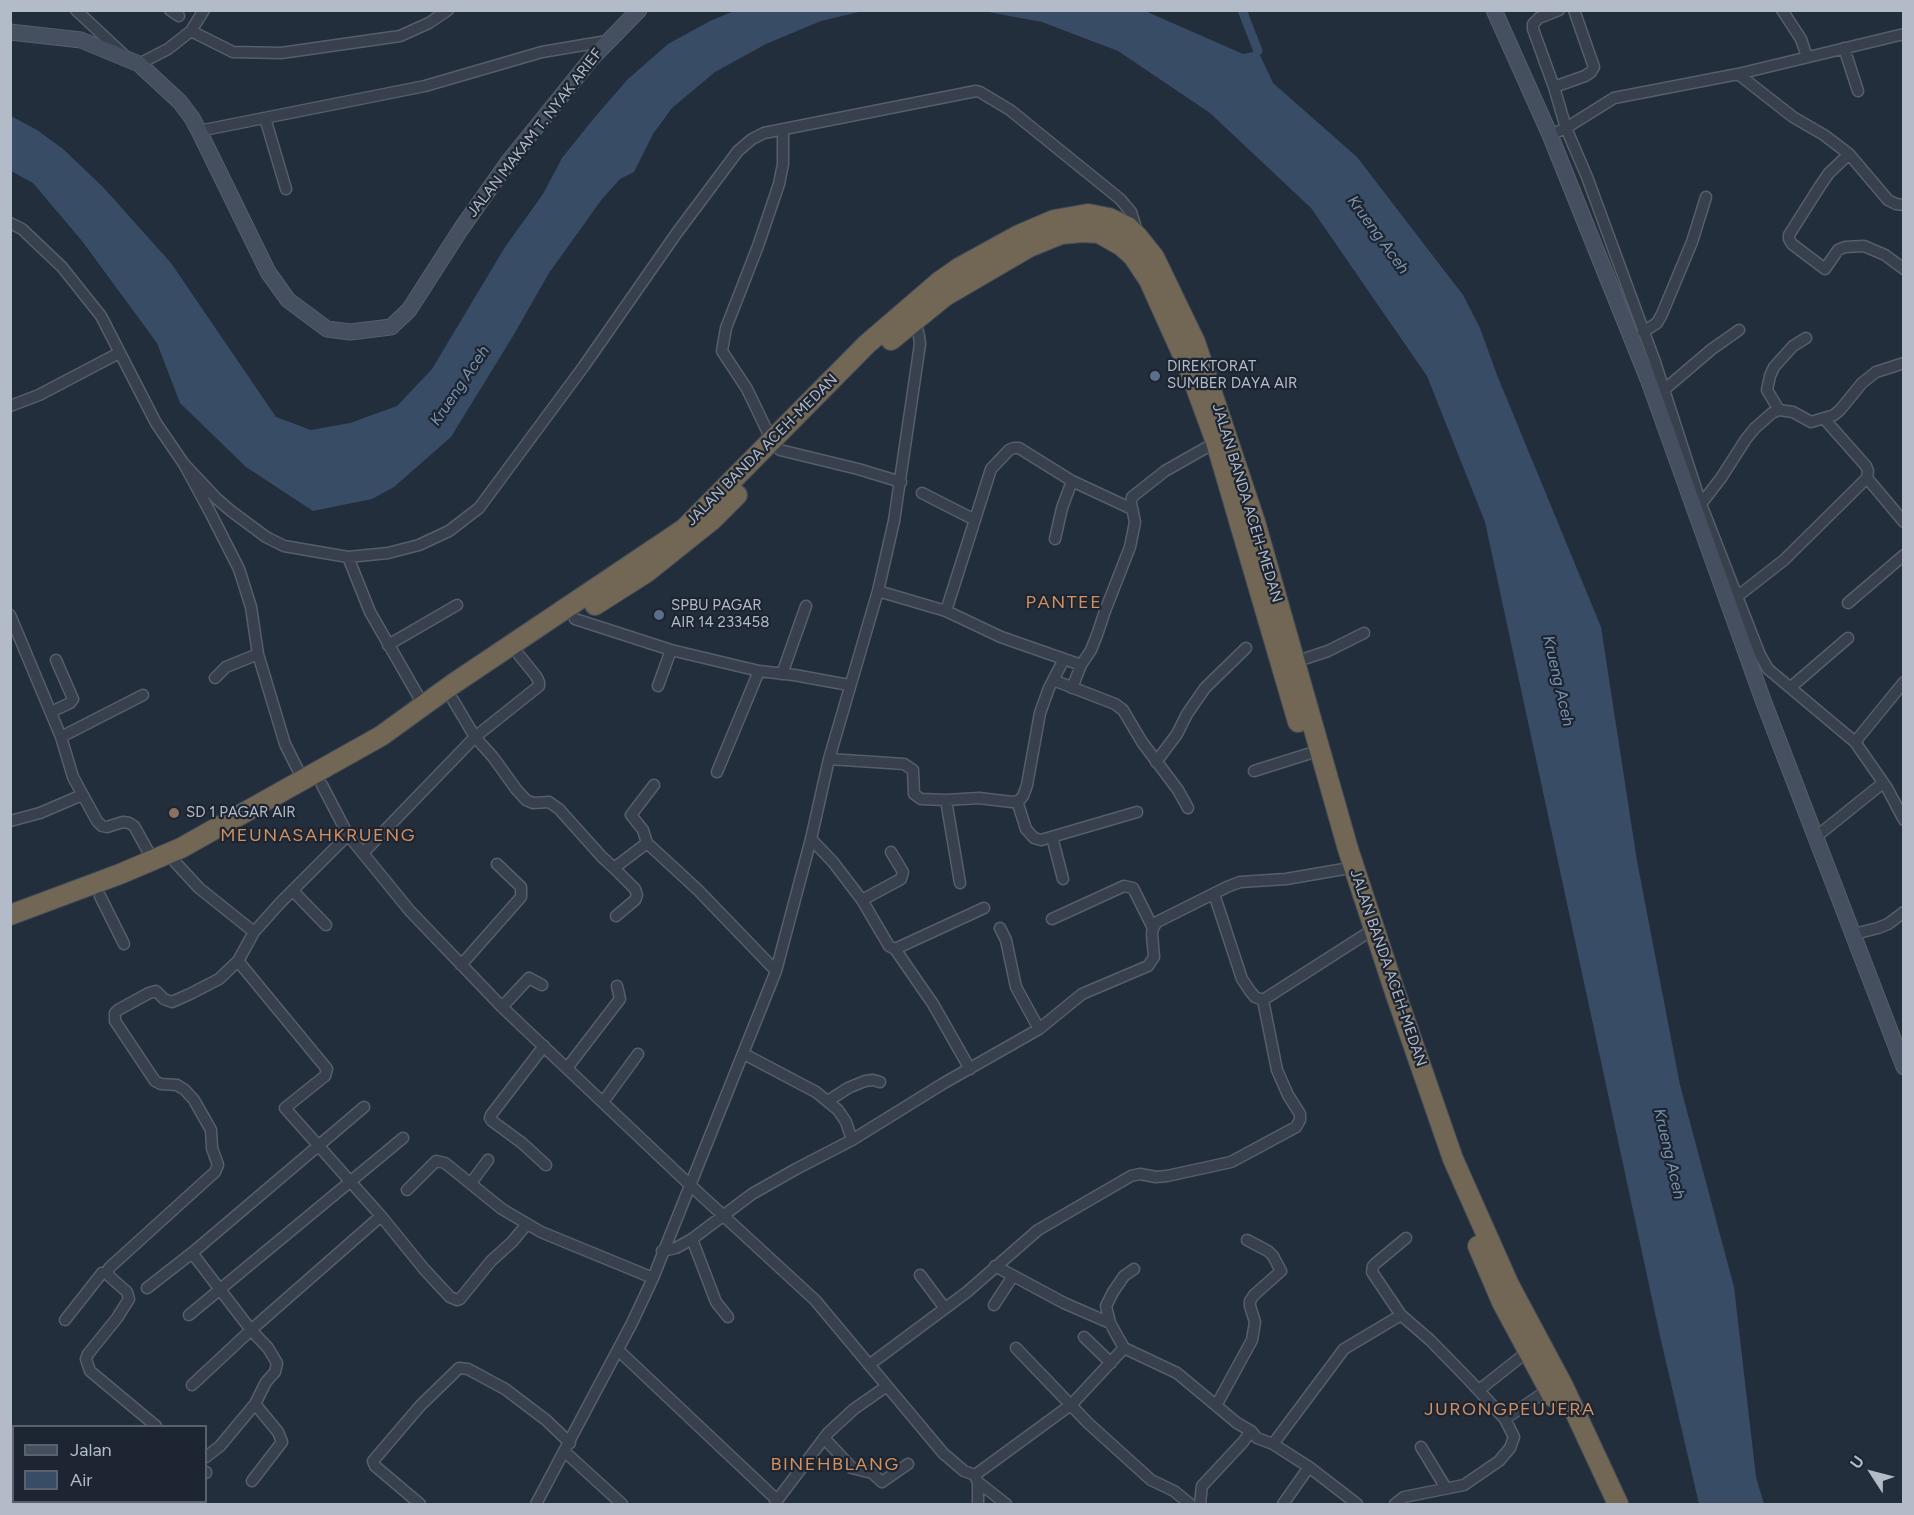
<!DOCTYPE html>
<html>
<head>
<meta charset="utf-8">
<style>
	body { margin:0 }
	#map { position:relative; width:1914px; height:1515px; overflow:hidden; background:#232e3c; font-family:Figtree,sans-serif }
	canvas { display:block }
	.frame { position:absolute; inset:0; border:12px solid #b2bbc7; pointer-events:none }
	.legend { position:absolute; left:12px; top:1425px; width:195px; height:78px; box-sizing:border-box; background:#1c2531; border:2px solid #58616d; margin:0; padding:8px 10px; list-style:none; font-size:18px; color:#b2bbc7 }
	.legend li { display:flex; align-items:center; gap:12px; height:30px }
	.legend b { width:30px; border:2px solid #58616d }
	.north { position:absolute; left:1842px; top:1443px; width:60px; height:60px; -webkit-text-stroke:4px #1c2531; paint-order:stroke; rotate:306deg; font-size:16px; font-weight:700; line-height:24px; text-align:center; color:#b2bbc7 }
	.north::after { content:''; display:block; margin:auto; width:21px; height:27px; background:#b2bbc7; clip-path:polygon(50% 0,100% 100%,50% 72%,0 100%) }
</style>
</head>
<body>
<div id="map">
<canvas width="1914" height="1515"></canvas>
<div class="frame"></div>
<ul class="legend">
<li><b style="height:8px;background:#454f5f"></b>Jalan</li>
<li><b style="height:16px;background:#384c65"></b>Air</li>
</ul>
<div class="north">U</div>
</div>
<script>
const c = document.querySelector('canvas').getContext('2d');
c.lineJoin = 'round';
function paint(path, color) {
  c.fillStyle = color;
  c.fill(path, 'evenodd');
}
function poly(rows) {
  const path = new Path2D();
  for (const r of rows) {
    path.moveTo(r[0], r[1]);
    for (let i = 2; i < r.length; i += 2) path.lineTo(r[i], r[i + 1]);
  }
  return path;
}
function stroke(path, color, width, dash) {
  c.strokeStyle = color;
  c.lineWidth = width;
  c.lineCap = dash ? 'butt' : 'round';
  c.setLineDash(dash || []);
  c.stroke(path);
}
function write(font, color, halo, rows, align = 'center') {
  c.font = font + ' Figtree,sans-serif';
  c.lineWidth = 4.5;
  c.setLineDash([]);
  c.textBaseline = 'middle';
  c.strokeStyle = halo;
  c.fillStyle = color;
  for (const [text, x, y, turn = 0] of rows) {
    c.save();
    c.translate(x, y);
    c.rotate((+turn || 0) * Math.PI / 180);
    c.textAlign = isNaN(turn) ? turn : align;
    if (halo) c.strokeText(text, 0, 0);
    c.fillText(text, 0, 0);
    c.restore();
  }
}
const water = poly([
	[734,11,863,11,821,21,766,44,715,72,672,108,653,134,634,172,620,179,602,199,549,273,513,336,451,437,394,487,372,499,313,511,246,467,180,403,157,343,82,241,33,183,11,171,11,116,37,130,63,149,103,187,171,263,276,417,311,430,350,423,397,406,432,369,505,247,543,194,562,158,595,117,628,79,668,44,710,21],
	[983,11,1145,11,1243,54,1258,51,1273,83,1357,157,1463,295,1480,328,1497,375,1601,627,1637,861,1680,1085,1734,1287,1756,1477,1764,1504,1699,1504,1660,1336,1485,522,1427,376,1311,208,1210,113,1118,51,1042,22]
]);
const canal = poly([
	[1242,10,1258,51]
]);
const street = poly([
	[76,10,124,55],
	[170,10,179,16],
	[1559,10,1539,18,1533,24,1533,29,1554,87,1566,128,1587,177,1655,362,1701,504,1760,655,1768,669,1855,742,1887,788,1904,820],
	[1782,10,1801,39,1807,57],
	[191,31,204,10],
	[1844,48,1858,91],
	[139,64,168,49,191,31,233,52,281,53,400,36,429,23,448,10],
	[1738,74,1793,117,1824,135,1849,154,1888,200,1896,204,1904,205],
	[1554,87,1585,76,1591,72,1594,67,1574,10],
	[265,118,286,189],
	[783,130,783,164,779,184,758,246,726,328,722,351,747,389,772,441,780,450,858,469,901,482],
	[199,131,425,86,542,52,607,41],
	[1550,135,1566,128,1614,98,1738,74,1904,34],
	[1849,154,1829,173,1820,186,1789,235,1789,239,1792,244,1825,269,1838,250,1845,247,1864,246,1885,255,1904,269],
	[10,223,22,229,62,267,101,316,156,423,184,464,210,512,239,569,251,607,258,654,285,744,303,780],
	[1643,332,1657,323,1662,314,1692,242,1706,197],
	[1665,389,1712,349,1739,330],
	[10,406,39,395,119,353],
	[1779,410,1767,390,1770,376,1774,367,1793,346,1806,338],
	[1827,422,1866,466,1868,471,1867,478],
	[184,464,217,499,231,511,266,537,284,546,348,557,388,553,419,545,449,531,479,508,584,366,676,234,738,151,752,139,764,133,976,91,980,92,1010,110,1120,199,1131,212,1137,231],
	[922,493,975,520],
	[1701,504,1721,478,1746,439,1755,428,1772,413,1779,410,1793,412,1811,422,1834,415,1840,410,1862,383,1876,372,1904,363],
	[1055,539,1062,508,1072,481],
	[348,557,370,612,424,706],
	[878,591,946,611,1001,637,1081,665],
	[1738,596,1784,560,1867,478,1904,522],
	[1848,603,1904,555],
	[946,611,991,469,1009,450,1014,448,1019,448,1072,481,1132,509],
	[10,615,61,737,73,777,97,821,102,826,107,827,123,822,129,823,134,826,153,860],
	[575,619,671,650,759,671,794,675,849,685],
	[388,645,457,605],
	[519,655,536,676,539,682,539,686,475,737,493,757,516,789,526,800,533,803,549,802,559,809,602,857,614,868,647,843,698,890,776,971],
	[1295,662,1328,651,1364,633],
	[782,674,806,606],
	[215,678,226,667,258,654],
	[1053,680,1115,704,1123,710,1142,742,1178,790,1188,808],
	[658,686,671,650],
	[1791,687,1848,638],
	[1072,688,1081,665,1091,650,1097,635,1105,611,1130,547,1135,522,1131,503,1132,497,1165,471,1216,442],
	[51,712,70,703,73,699,56,660],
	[61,737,143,695],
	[1855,742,1904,682],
	[829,759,904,764,913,770,914,794,921,799,946,800,979,798,1012,802,1019,801,1023,796,1027,785,1040,713,1049,688,1064,659],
	[1156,762,1177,734,1187,714,1205,688,1246,648],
	[1254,771,1308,754],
	[717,772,759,671],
	[322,785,348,835,410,911,502,1007,690,1185,815,1300,943,1453,964,1471,975,1475,1072,1404,1124,1348,1110,1323,1106,1306,1113,1292,1124,1276,1134,1269],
	[946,800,960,883],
	[1017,801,1026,829,1034,838,1041,840,1137,812],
	[10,821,40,813,82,795],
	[1817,836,1883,783],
	[1052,837,1063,879],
	[811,839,833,862,862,900,889,946,895,949,933,1004,970,1069],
	[647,843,643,830,631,815,654,785],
	[363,853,475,737,453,700],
	[175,862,199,888,254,932],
	[614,868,635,889,637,895,635,900,616,916],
	[293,891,326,925],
	[1214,894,1242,979,1250,991,1255,997,1263,1000],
	[100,896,124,944],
	[862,900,901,879,903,872,891,852],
	[1052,919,1124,886,1133,888,1153,928],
	[1000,928,1006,940,1016,987,1039,1029],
	[1854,934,1878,928,1888,924,1904,912],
	[895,949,984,908],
	[238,961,327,1069,325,1076,285,1108,381,1216,424,1269,450,1297,457,1300,460,1299,491,1261,512,1242,527,1224],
	[461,965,521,897,521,887,497,864],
	[1263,1000,1366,934],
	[502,1007,529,978,542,985],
	[544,1046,491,1115,490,1118,492,1121,522,1143,546,1165],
	[744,1054,816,1092,838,1110,846,1122,852,1140],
	[567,1068,620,999,617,986],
	[828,1101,848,1088,865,1081,873,1080,880,1082],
	[603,1102,638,1054],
	[471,1183,488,1160],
	[407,1190,436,1161,445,1163,502,1209,541,1232,653,1278],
	[1406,1238,1376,1263,1373,1266,1372,1272,1401,1315,1430,1340,1469,1380,1505,1419],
	[692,1239,716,1302,728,1317],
	[662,1251,676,1248,692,1239,752,1194,796,1169,852,1140,944,1083,1039,1029,1082,994,1148,966,1154,957,1152,934,1153,928,1157,922,1227,887,1240,882,1286,879,1344,869],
	[192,1253,251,1330,268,1348,277,1363,275,1372,266,1382,255,1404,220,1446,206,1457],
	[995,1266,1064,1303,1110,1323],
	[920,1275,944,1307],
	[147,1288,192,1253,364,1107],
	[994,1305,1013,1276],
	[189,1315,403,1138],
	[65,1320,102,1273,108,1272],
	[1084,1337,1111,1363],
	[1016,1348,1088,1423,1151,1480,1174,1491,1190,1504],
	[1124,1348,1177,1373,1237,1423,1251,1431,1257,1438,1273,1444,1344,1349,1401,1315],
	[618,1350,777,1500],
	[869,1365,967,1292,1038,1230,1131,1176,1140,1174,1156,1177,1167,1176,1231,1162,1296,1127,1300,1120,1300,1114,1288,1095,1277,1070,1263,1000],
	[192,1385,251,1330,381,1216],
	[1479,1390,1527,1352],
	[1217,1404,1252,1340,1255,1322,1250,1306,1250,1301,1254,1295,1281,1271,1273,1256,1268,1251,1247,1240],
	[156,1426,90,1371,86,1359,88,1354,117,1318,129,1299,127,1292,109,1276,108,1272,109,1268,215,1172,218,1165,212,1148,211,1130,194,1100,185,1090,177,1085,161,1084,155,1081,115,1021,115,1013,118,1010,149,993,156,991,164,999,172,1002,190,994,219,979,238,961,254,932,280,903,348,835],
	[824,1438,852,1468,872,1473,882,1482,908,1464],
	[1273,1444,1309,1467,1357,1504],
	[1421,1447,1446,1488],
	[565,1452,622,1504],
	[10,1466,14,1468],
	[206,1472,206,1473],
	[976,1478,978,1482,978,1504],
	[252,1481,282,1442,278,1432,255,1404],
	[978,1482,1006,1504],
	[54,1502,57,1504],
	[166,1502,171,1504],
	[775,1503,828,1433,854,1409,887,1386],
	[81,1504,93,1502,97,1504],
	[420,1504,375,1466,373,1461,420,1406,459,1368,468,1369,505,1389,546,1420,570,1443],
	[536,1504,632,1323,653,1278,776,971,811,839,829,759,878,591,894,521,920,344,919,336,915,320],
	[1200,1504,1202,1486,1243,1442,1251,1431],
	[1283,1504,1309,1467],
	[1395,1504,1404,1497,1464,1485,1499,1461,1510,1448,1514,1437,1505,1419,1549,1389]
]);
const secondary = poly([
	[1494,10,1550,135,1648,379,1763,700,1904,1067],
	[10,32,81,40,139,64,180,102,192,118,199,131,268,272,288,300,327,329,350,332,391,327,409,310,461,229,509,161,592,58,639,10]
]);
const highway = poly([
	[891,340,945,296,1029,247,1061,234,1082,232,1099,233,1122,246,1133,256,1149,280,1190,371,1216,442,1298,722],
	[595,605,647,572,712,520,737,495],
	[10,915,120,874,181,848,381,736,453,684,684,529,867,344,939,282,959,268,1019,235,1054,220,1088,214,1109,218,1128,227,1138,237,1154,257,1195,342,1255,522,1348,849,1395,992,1453,1159,1509,1285,1563,1386,1618,1504],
	[1478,1246,1502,1302,1553,1397]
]);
const markers = [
	[1155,376,6,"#5c6f8a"],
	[659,615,6,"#5c6f8a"],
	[174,813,6,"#8d6e63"]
];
const streetNames = [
	["JALAN MAKAM T. NYAK ARIEF",535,133,-52],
	["JALAN BANDA ACEH-MEDAN",762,450,-45],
	["JALAN BANDA ACEH-MEDAN",1247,503,73],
	["JALAN BANDA ACEH-MEDAN",1388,968,71]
];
const poiNames = [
	["DIREKTORAT",1167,367],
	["SUMBER DAYA AIR",1167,384],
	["SPBU PAGAR",671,606],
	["AIR 14 233458",671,623],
	["SD 1 PAGAR AIR",186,813]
];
const waterNames = [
	["Krueng Aceh",1378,235,54],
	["Krueng Aceh",460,386,-56],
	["Krueng Aceh",1558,681,77],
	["Krueng Aceh",1669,1154,77]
];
const quarterNames = [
	["PANTEE",1064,603],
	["MEUNASAHKRUENG",318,836],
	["JURONGPEUJERA",1510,1410],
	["BINEHBLANG",835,1465]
];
paint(water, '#384c65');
stroke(canal, '#384c65', 9);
stroke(street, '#555e6a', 13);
stroke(secondary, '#555e6a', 17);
stroke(highway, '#424b57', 22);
stroke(street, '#37404c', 10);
stroke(secondary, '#454f5f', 15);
stroke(highway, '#726654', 20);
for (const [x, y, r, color] of markers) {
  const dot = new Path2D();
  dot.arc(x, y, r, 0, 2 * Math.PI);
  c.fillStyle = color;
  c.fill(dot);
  stroke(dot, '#1c2531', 2);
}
write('15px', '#b2bbc7', '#1c2531', streetNames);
write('15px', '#b2bbc7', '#1c2531', poiNames, 'left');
write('italic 16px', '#7b92af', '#1c2531', waterNames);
c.letterSpacing = '1.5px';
write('18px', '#d39162', '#1c2531', quarterNames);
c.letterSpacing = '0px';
</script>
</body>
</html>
